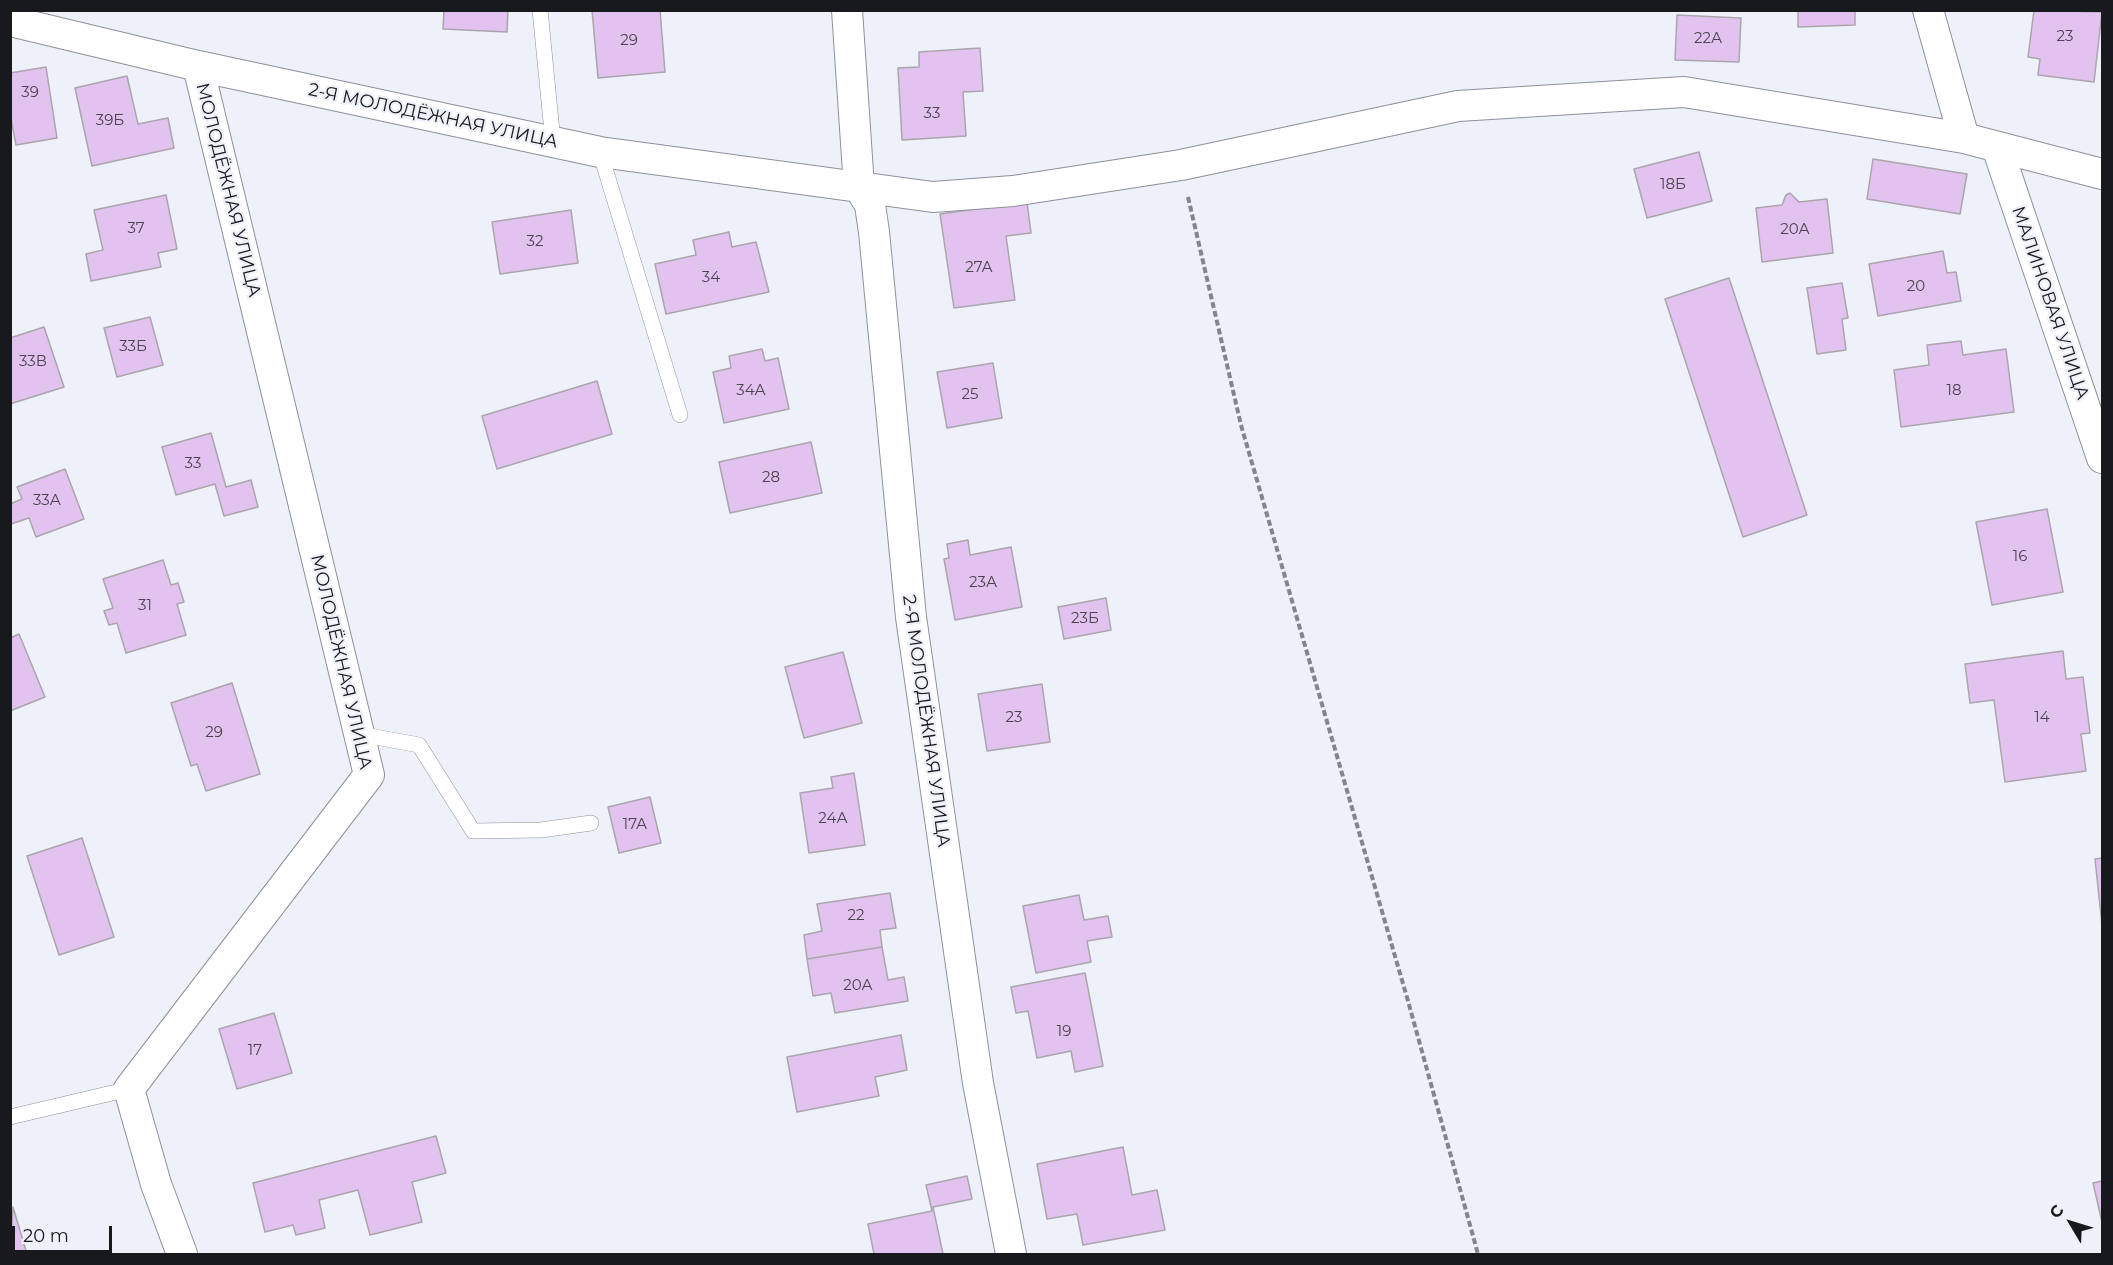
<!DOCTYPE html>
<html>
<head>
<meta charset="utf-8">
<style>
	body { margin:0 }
	#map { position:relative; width:2113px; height:1265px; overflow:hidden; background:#eef0fa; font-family:Montserrat,sans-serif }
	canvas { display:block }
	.frame { position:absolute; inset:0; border:12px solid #18191c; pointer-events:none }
	.north { position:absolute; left:2041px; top:1193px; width:60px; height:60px; -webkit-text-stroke:4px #eef0fa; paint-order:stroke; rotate:308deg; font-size:16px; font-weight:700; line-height:24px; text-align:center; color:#18191c }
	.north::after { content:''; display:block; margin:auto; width:21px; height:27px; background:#18191c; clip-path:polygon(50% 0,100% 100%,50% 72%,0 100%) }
	.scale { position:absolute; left:12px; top:1226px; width:100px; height:27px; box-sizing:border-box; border:3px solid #18191c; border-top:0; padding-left:8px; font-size:18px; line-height:21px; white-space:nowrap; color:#18191c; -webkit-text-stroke:4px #eef0fa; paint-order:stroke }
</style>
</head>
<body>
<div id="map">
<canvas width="2113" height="1265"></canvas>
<div class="frame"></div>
<div class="north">С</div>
<div class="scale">20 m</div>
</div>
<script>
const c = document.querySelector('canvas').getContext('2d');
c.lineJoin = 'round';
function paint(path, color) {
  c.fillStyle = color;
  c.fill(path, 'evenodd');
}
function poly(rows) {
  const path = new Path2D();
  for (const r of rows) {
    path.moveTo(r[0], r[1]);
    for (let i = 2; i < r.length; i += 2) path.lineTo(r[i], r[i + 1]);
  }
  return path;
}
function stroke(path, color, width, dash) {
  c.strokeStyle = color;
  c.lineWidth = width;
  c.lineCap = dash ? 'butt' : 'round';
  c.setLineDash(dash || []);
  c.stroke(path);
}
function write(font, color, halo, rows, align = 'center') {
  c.font = font + ' Montserrat,sans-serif';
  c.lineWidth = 4.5;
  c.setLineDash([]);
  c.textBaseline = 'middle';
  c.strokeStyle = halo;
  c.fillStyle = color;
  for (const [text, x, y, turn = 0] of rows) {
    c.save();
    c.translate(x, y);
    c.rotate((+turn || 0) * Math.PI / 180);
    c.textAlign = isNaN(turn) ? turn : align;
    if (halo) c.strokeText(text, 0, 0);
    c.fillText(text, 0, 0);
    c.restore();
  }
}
const building = poly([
	[444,10,508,10,507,32,443,29,444,10],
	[592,10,660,10,665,72,598,78,592,10],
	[1798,10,1855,10,1855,25,1798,27,1798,10],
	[2034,10,2102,12,2094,82,2038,75,2040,59,2028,57,2034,10],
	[1677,15,1741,18,1739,62,1675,60,1677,15],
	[980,48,983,91,963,92,966,136,902,140,898,68,919,67,919,52,980,48],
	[46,67,57,138,16,145,10,113,10,73,46,67],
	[127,76,138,124,168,118,174,148,92,166,75,88,127,76],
	[1699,152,1712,201,1647,218,1634,169,1699,152],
	[1873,159,1967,174,1960,214,1867,199,1873,159],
	[1790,193,1799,202,1827,199,1833,253,1762,262,1756,208,1782,205,1786,195,1790,193],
	[166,195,177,249,158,253,161,267,91,281,86,254,103,250,94,210,166,195],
	[1027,202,1031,233,1006,236,1015,300,954,308,940,214,1027,202],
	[571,210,578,263,500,274,492,222,571,210],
	[729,232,732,247,756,242,769,292,666,314,655,264,696,255,693,240,729,232],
	[1943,251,1947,273,1956,272,1961,301,1878,316,1869,264,1943,251],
	[1729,278,1807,515,1743,537,1665,299,1729,278],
	[1842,283,1848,318,1842,319,1846,350,1817,354,1807,288,1842,283],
	[150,317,163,365,117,377,104,328,150,317],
	[44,327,64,387,10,404,10,338,44,327],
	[1961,341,1963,355,2006,349,2014,412,1901,427,1894,370,1929,365,1927,345,1961,341],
	[762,349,765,361,778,358,789,409,724,423,713,372,731,368,729,356,762,349],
	[993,363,1002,418,947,428,937,372,993,363],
	[597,381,612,434,497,469,482,416,597,381],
	[211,433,226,487,251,480,258,507,224,516,215,484,176,495,162,447,211,433],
	[811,442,822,493,730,513,719,462,811,442],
	[65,469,84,519,36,537,29,518,11,524,10,504,22,499,17,487,65,469],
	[2047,509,2063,592,1992,605,1976,522,2047,509],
	[968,540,970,555,1011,547,1022,607,955,620,944,559,949,558,947,544,968,540],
	[163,560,171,585,178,583,184,602,177,604,186,635,126,653,117,623,109,625,104,611,113,608,103,579,163,560],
	[1106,598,1111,630,1064,639,1058,607,1106,598],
	[19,634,45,697,10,711,10,638,19,634],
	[2063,651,2066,679,2083,677,2090,733,2081,734,2086,771,2005,782,1994,700,1970,703,1965,664,2063,651],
	[843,652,862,723,804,738,785,667,843,652],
	[232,683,260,774,206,791,197,764,191,766,171,703,232,683],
	[1042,684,1050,742,987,751,978,694,1042,684],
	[854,773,865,845,809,853,800,793,833,788,831,777,854,773],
	[650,797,661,843,619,853,608,807,650,797],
	[82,838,114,937,59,955,27,856,82,838],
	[2102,858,2102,925,2095,859,2102,858],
	[890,893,896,928,880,930,882,947,807,959,804,935,822,931,817,904,890,893],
	[1079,895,1084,920,1108,916,1112,937,1087,941,1091,962,1036,973,1023,906,1079,895],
	[882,947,888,980,904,977,908,1001,835,1013,831,993,813,996,807,959,882,947],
	[1085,973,1103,1066,1075,1072,1071,1051,1037,1058,1028,1011,1016,1013,1011,987,1085,973],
	[274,1013,292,1073,237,1089,219,1029,274,1013],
	[901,1035,907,1070,875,1077,879,1096,797,1112,787,1057,901,1035],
	[436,1136,446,1173,412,1182,422,1222,370,1235,358,1190,319,1200,325,1228,296,1235,293,1225,265,1232,253,1183,436,1136],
	[1123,1147,1132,1195,1157,1190,1165,1230,1083,1245,1077,1214,1047,1219,1037,1164,1123,1147],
	[967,1176,972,1199,933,1207,943,1254,874,1254,868,1224,932,1211,926,1185,967,1176],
	[2102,1181,2102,1222,2093,1183,2102,1181],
	[13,1207,27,1254,10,1254,13,1207]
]);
const path = poly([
	[1188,197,1241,425,1408,1001,1478,1254]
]);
const service = poly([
	[540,10,553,142],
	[600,152,680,415],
	[359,734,419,745,473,831,541,830,591,823],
	[10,1117,129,1089]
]);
const minor = poly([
	[847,10,859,187,870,205,874,232,911,617,978,1083,1011,1254],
	[1928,10,1964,138],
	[10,21,198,66,600,152,933,197,1013,191,1181,165,1458,106,1684,92,1964,138,2102,174],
	[1997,147,2102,458],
	[182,1254,156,1184,129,1089,369,775,198,66]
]);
const numberNames = [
	["23",2065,37],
	["22А",1708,39],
	["29",629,41],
	["39",30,93],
	["33",932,114],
	["39Б",110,121],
	["18Б",1673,185],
	["37",136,229],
	["20А",1795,230],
	["32",535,242],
	["27А",979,268],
	["34",711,278],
	["20",1916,287],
	["33Б",133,347],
	["33В",33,362],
	["34А",751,391],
	["18",1954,391],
	["25",970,395],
	["33",193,464],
	["28",771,478],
	["33А",47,501],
	["16",2020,557],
	["23А",983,583],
	["31",145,606],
	["23Б",1085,619],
	["23",1014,718],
	["14",2042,718],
	["29",214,733],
	["24А",833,819],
	["17А",635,825],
	["22",856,916],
	["20А",858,986],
	["19",1064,1032],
	["17",255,1051]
];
const streetNames = [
	["2-Я МОЛОДЁЖНАЯ УЛИЦА",433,116,12],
	["МОЛОДЁЖНАЯ УЛИЦА",228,190,76],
	["МАЛИНОВАЯ УЛИЦА",2050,303,71],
	["МОЛОДЁЖНАЯ УЛИЦА",341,662,77],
	["2-Я МОЛОДЁЖНАЯ УЛИЦА",926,721,82]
];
paint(building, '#e2c2ee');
stroke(building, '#aba5ad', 1.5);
stroke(service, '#8e919a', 16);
stroke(minor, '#8e919a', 32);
stroke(path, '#84858c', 4, [6, 3]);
stroke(service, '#fff', 15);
stroke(minor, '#fff', 30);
write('15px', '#4a4350', null, numberNames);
write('18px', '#18191c', '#eef0fa', streetNames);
</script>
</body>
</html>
